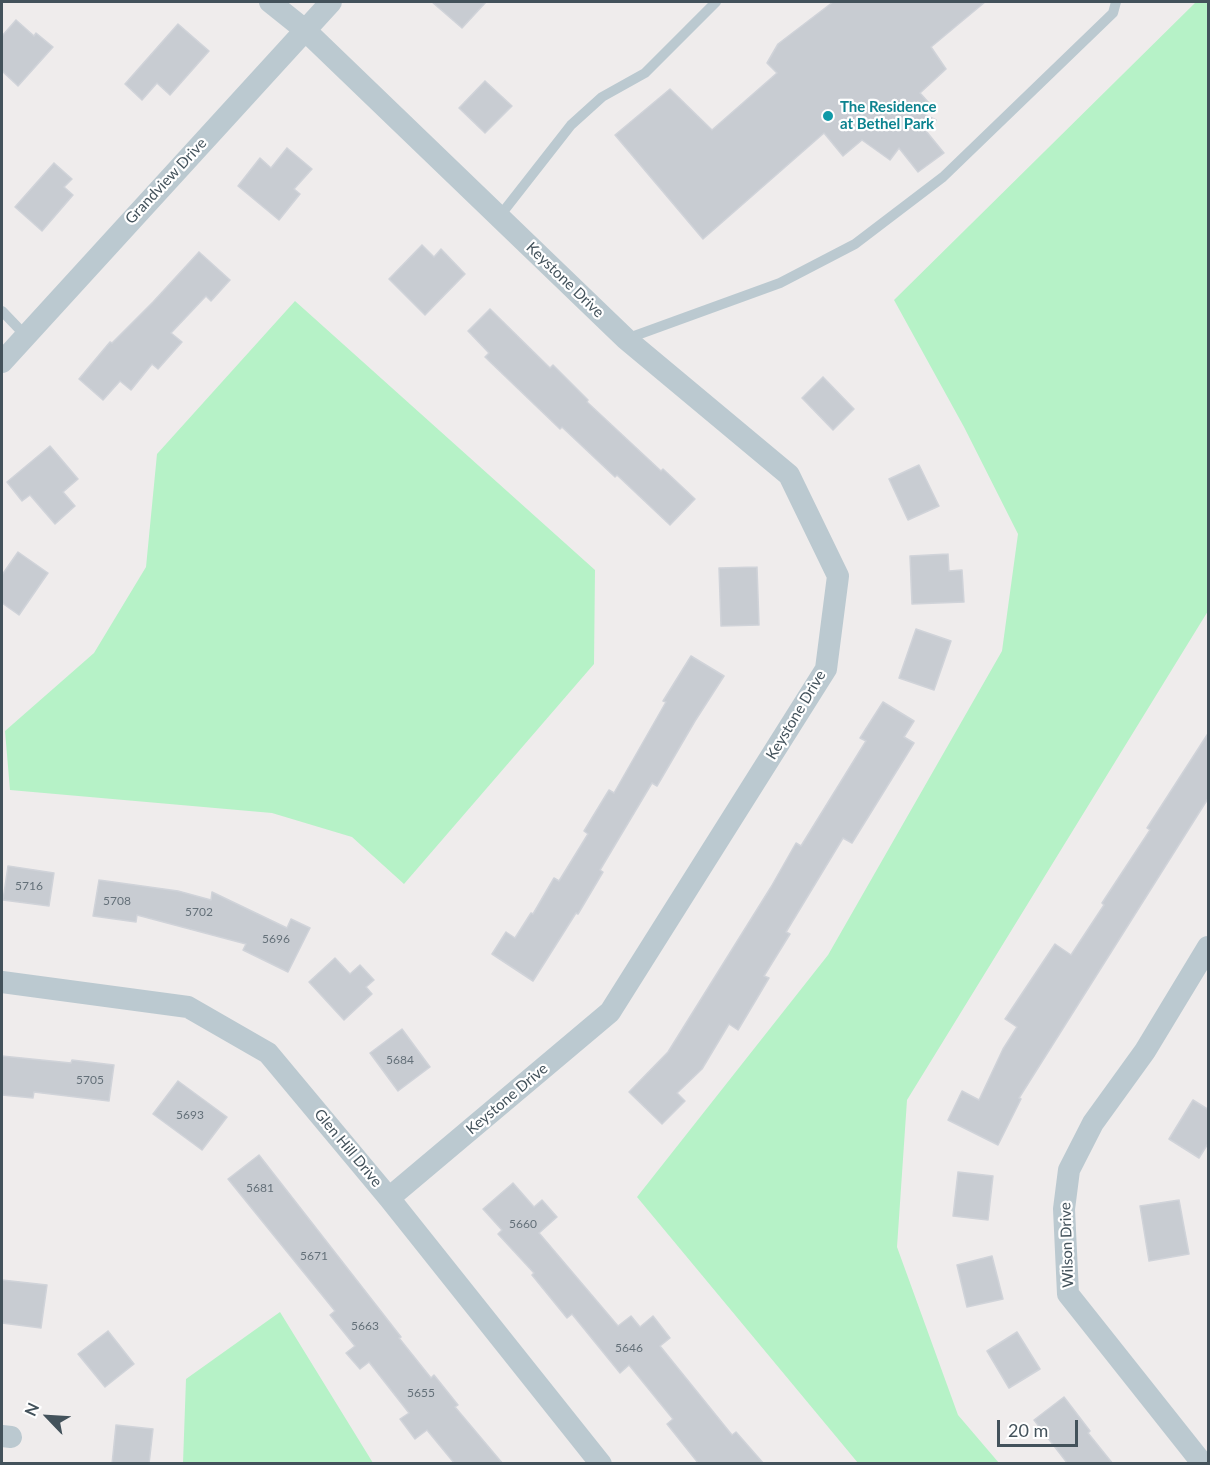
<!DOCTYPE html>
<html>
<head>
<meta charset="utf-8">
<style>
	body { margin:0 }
	#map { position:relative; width:1210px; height:1465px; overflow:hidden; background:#efecec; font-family:Lato,sans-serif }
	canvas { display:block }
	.frame { position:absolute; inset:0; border:3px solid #43525b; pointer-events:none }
	.north { position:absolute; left:18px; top:1387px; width:60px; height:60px; -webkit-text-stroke:4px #fff; paint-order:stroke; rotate:295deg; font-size:16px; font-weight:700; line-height:24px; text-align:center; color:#43525b }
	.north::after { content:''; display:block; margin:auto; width:21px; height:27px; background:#43525b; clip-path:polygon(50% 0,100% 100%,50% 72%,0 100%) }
	.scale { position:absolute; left:997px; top:1420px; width:81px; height:27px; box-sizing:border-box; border:3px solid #43525b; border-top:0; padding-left:8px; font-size:18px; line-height:21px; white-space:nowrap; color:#43525b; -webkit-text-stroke:4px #fff; paint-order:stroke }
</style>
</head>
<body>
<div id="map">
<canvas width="1210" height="1465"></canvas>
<div class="frame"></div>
<div class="north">N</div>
<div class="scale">20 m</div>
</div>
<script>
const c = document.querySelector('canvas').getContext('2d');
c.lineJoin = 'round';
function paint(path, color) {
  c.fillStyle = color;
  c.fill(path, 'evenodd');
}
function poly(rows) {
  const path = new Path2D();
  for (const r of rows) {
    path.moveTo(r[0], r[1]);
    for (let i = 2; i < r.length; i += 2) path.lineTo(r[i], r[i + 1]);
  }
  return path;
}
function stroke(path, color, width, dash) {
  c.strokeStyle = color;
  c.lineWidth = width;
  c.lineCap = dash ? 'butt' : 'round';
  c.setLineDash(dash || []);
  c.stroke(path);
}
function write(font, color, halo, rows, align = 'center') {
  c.font = font + ' Lato,sans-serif';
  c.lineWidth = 4.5;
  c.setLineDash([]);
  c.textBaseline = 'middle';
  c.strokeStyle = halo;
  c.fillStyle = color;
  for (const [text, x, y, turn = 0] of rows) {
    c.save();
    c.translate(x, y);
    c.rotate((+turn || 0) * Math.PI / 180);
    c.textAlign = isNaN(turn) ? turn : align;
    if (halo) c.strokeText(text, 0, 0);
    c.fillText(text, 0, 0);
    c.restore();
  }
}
const green = poly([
	[1196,2,1208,2,1208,611,907,1100,897,1247,958,1415,999,1463,858,1463,637,1197,828,955,1002,651,1018,534,964,427,894,300],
	[295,301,595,570,594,664,404,884,352,837,272,813,10,790,5,731,94,653,146,567,157,454],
	[280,1312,373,1463,183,1463,186,1379]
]);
const building = poly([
	[432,2,486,2,462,28,432,2],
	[833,2,985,2,931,47,946,69,920,93,929,103,920,112,936,120,926,131,944,153,918,172,899,148,890,160,862,140,843,156,824,133,703,239,615,135,670,89,712,130,777,73,767,63,778,44,833,2],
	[16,20,34,36,36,33,53,47,18,86,2,71,2,36,16,20],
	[178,24,209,51,170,95,157,83,142,100,125,84,178,24],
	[485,81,512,106,485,133,459,108,485,81],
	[287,148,312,169,294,189,300,194,279,220,238,186,260,158,271,168,287,148],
	[54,163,72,179,64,187,73,195,42,231,15,207,54,163],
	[422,245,434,257,441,249,465,274,425,315,389,279,422,245],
	[199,252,230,280,211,301,206,296,171,333,182,342,158,369,152,364,131,390,120,381,103,400,79,379,110,342,112,343,153,302,199,252],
	[490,309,550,368,553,365,588,400,587,402,661,471,663,469,695,499,670,525,617,475,615,477,562,427,560,429,485,357,489,353,468,331,490,309],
	[823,377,854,409,833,430,802,398,823,377],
	[50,446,78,479,63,492,75,506,55,524,30,495,22,501,7,482,50,446],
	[919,465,939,506,908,520,889,479,919,465],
	[18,552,48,573,19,615,2,603,2,575,18,552],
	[948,554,949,571,962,570,964,602,912,604,910,556,948,554],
	[757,567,759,625,721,626,719,568,757,567],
	[916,629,951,641,934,690,899,678,916,629],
	[691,656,724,676,695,721,657,786,652,783,600,870,603,872,578,914,576,913,533,981,492,954,506,932,515,938,531,913,533,914,554,878,559,881,588,834,584,831,609,790,614,793,666,702,663,701,691,656],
	[883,702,914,721,904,737,914,743,852,843,843,838,786,932,790,934,764,976,769,978,738,1030,729,1024,702,1069,677,1093,685,1101,662,1124,629,1092,668,1052,771,887,796,843,801,846,866,741,860,738,883,702],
	[1209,732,1209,797,1019,1098,1021,1099,998,1145,948,1120,962,1091,979,1100,1003,1049,1017,1027,1005,1019,1055,944,1071,955,1104,905,1102,903,1150,830,1147,828,1209,732],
	[8,866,54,873,49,906,3,900,8,866],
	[99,880,178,891,211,900,212,892,287,928,291,919,310,928,288,972,243,950,246,944,137,915,136,922,93,916,99,880],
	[335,958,350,974,360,965,374,980,366,987,372,994,344,1020,309,982,335,958],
	[402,1029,430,1067,398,1091,370,1053,402,1029],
	[2,1056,71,1063,72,1060,114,1065,109,1101,34,1092,33,1098,2,1095,2,1056],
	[178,1081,227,1117,202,1150,153,1114,178,1081],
	[1193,1100,1209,1110,1209,1142,1199,1158,1169,1139,1193,1100],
	[259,1155,401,1337,399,1338,431,1378,434,1375,458,1405,455,1407,503,1464,455,1464,427,1430,415,1439,400,1419,409,1413,369,1362,360,1369,346,1353,355,1346,330,1315,335,1311,228,1179,259,1155],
	[958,1172,993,1176,988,1220,953,1216,958,1172],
	[513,1183,534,1207,542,1200,557,1217,539,1233,618,1326,631,1316,640,1327,653,1316,670,1338,660,1346,732,1435,736,1432,764,1464,699,1464,667,1424,673,1419,629,1365,620,1373,572,1314,567,1318,532,1275,534,1273,498,1234,502,1230,483,1209,513,1183],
	[1179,1200,1189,1254,1149,1261,1140,1206,1179,1200],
	[992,1256,1003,1299,967,1307,957,1265,992,1256],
	[2,1280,47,1285,41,1328,2,1323,2,1280],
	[108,1331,134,1364,105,1387,78,1354,108,1331],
	[1017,1332,1040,1369,1009,1388,987,1351,1017,1332],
	[1064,1397,1090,1431,1088,1433,1113,1464,1068,1464,1034,1420,1064,1397],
	[116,1425,153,1429,149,1464,112,1464,116,1425]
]);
const lane = poly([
	[499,217,571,125,602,97,645,73,716,2],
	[2,311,25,335],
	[626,339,780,283,855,244,943,177,1113,13,1116,2]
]);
const street = poly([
	[270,2,305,30,626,339,789,475,838,576,826,669,610,1012,389,1198],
	[2,362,331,2],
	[2,982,188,1007,268,1053,389,1198,601,1464],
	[2,1436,11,1437],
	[1203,1464,1068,1294,1064,1209,1069,1170,1093,1123,1145,1051,1208,947]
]);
const markers = [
	[828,116,6,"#0f9aa8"]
];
const numberNames = [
	["5716",29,886],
	["5708",117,901],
	["5702",199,912],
	["5696",276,939],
	["5684",400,1060],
	["5705",90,1080],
	["5693",190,1115],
	["5681",260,1188],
	["5660",523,1224],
	["5671",314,1256],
	["5663",365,1326],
	["5646",629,1348],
	["5655",421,1393]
];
const cultureNames = [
	["The Residence",840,107],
	["at Bethel Park",840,124]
];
const streetNames = [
	["Grandview Drive",166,181,-47],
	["Keystone Drive",565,280,44],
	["Keystone Drive",796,715,-59],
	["Keystone Drive",507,1099,-40],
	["Glen Hill Drive",348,1148,50],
	["Wilson Drive",1067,1245,-92]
];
paint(green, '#b6f2c7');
paint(building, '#c8ccd2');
stroke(building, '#d0d3d9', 1.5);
stroke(lane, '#bbc9d0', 10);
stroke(street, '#bbc9d0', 22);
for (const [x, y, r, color] of markers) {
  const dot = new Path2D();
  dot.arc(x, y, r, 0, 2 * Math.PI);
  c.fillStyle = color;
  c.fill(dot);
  stroke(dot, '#fff', 2);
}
write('12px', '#647079', null, numberNames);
write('bold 15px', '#0d838f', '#fff', cultureNames, 'left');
write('15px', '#43525b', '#fff', streetNames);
</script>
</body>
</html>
